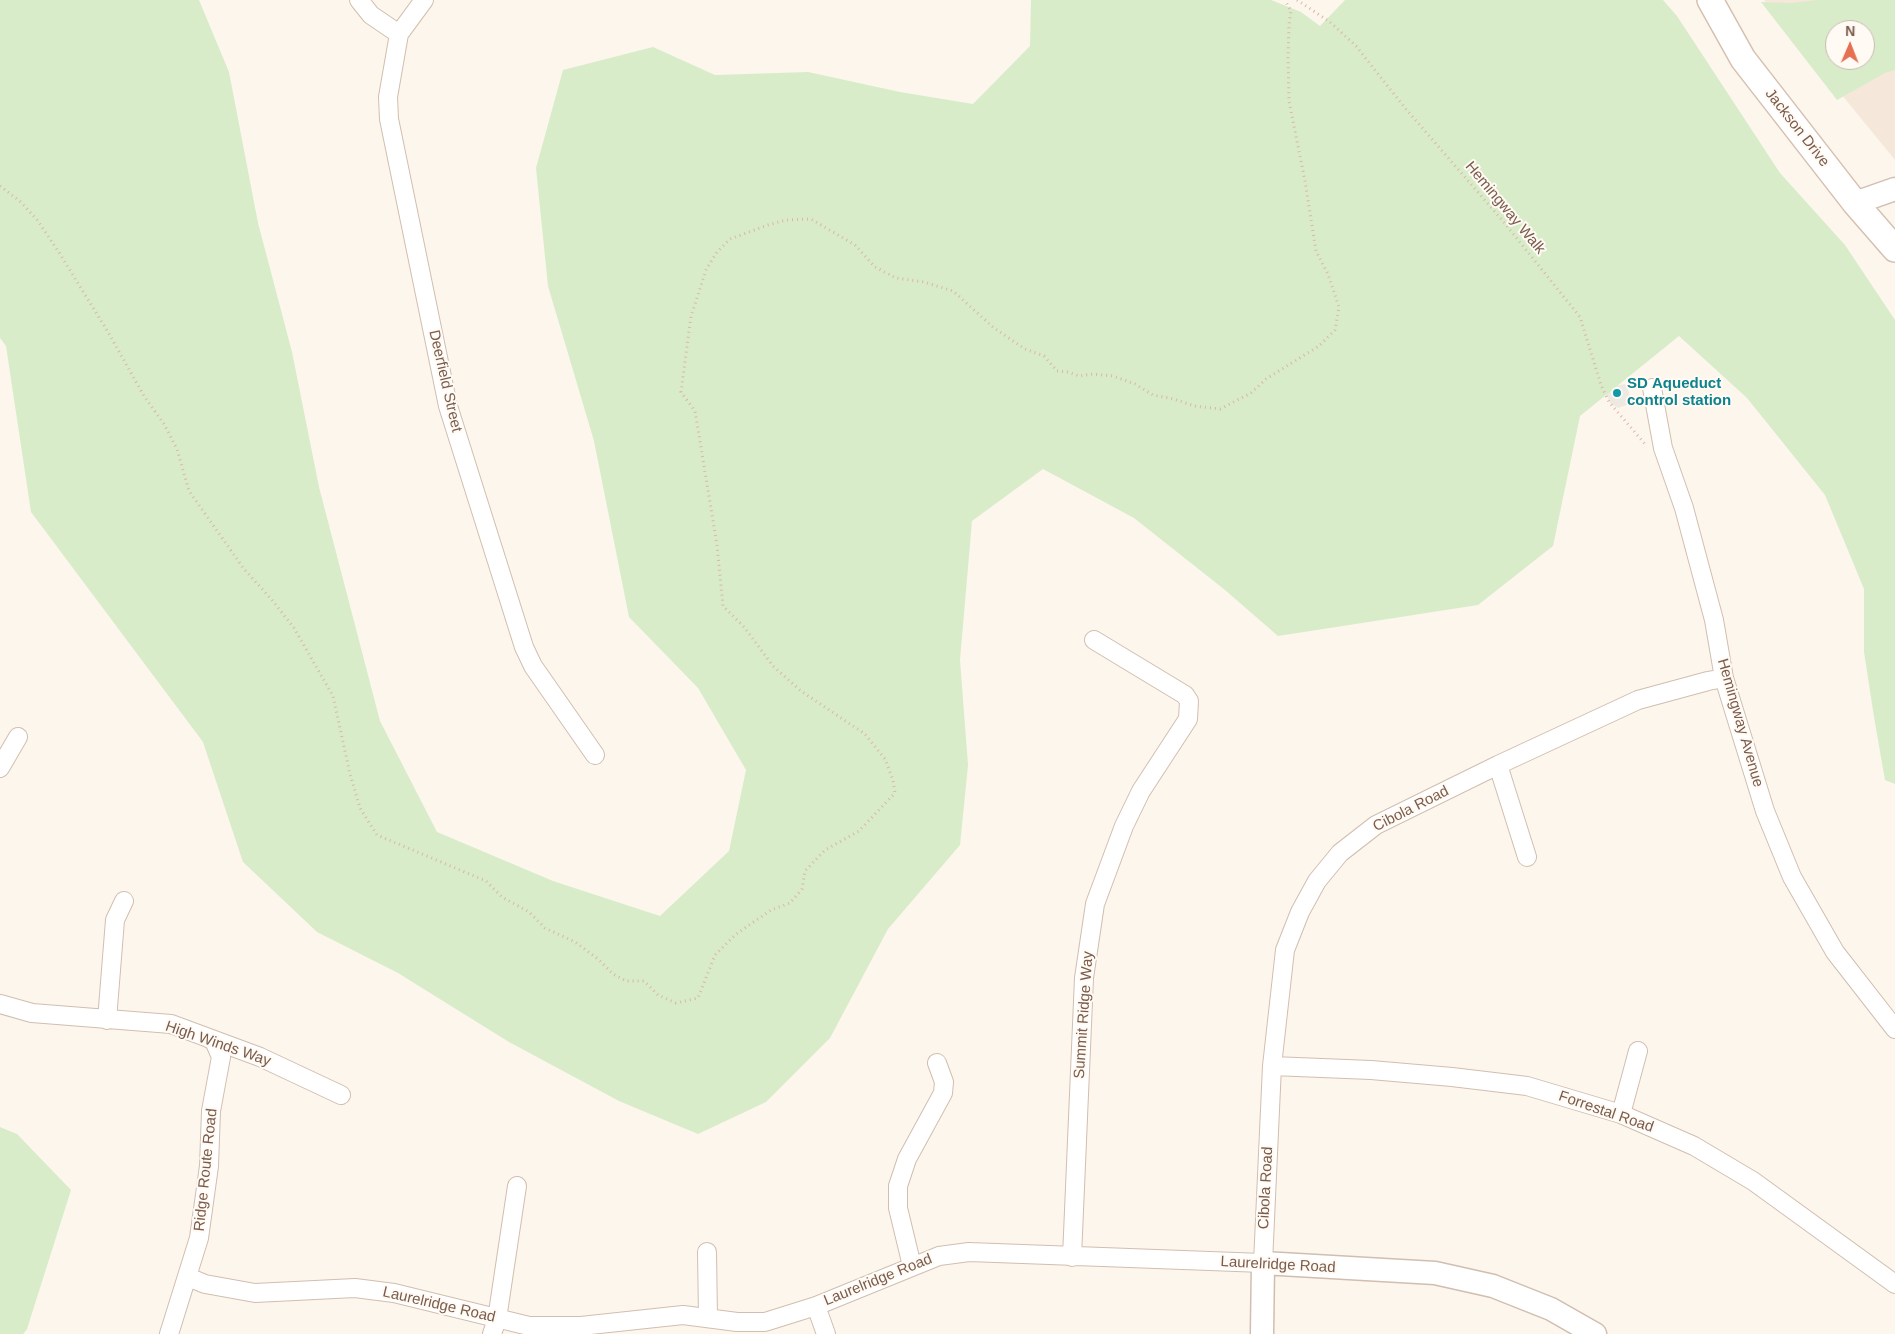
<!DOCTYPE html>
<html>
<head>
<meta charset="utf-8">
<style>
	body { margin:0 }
	#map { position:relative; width:1895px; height:1334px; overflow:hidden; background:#fdf6ec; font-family:Arial,sans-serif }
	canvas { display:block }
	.north { position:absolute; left:1825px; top:20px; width:50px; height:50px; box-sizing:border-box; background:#fffaf3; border:1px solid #cabbb1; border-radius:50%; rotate:1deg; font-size:14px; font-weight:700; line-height:20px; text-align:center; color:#7a5c4d }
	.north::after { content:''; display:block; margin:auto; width:18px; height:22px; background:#e76f51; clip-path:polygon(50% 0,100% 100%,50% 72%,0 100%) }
</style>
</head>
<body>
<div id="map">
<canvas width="1895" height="1334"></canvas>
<div class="north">N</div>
</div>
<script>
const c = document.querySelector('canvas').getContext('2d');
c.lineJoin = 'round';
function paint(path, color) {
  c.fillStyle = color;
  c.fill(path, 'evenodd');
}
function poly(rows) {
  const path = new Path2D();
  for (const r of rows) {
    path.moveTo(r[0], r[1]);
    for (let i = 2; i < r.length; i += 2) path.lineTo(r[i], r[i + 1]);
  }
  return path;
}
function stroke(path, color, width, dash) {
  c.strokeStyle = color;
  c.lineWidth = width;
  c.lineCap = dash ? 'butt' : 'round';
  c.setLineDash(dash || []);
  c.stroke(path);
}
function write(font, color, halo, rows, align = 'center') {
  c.font = font + ' Arial,sans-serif';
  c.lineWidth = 4;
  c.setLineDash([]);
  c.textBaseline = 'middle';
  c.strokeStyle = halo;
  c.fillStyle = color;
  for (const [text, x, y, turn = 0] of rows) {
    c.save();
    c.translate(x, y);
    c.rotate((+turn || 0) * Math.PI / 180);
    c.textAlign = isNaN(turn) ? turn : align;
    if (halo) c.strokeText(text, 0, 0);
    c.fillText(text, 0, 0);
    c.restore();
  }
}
const residential = poly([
	[1764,0,1895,0,1895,160,1765,1],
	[1835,30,1865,30,1865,60,1835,60]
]);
const industrial = poly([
	[1626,384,1631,399,1629,404,1618,408,1610,403,1604,387]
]);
const green = poly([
	[0,0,199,0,229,72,258,223,292,352,319,487,380,721,437,832,553,881,660,916,729,851,746,770,698,688,629,617,594,441,548,286,536,168,563,70,653,47,715,75,808,72,900,92,973,104,1030,46,1031,0,1271,0,1301,12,1320,26,1345,0,1663,0,1677,16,1780,173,1845,245,1895,320,1895,784,1885,780,1874,717,1864,652,1864,589,1825,495,1747,398,1679,336,1580,416,1553,546,1478,605,1278,636,1225,590,1134,518,1043,469,972,521,960,660,968,765,960,845,888,929,830,1038,766,1102,698,1134,619,1101,509,1042,398,973,317,932,243,862,203,742,31,512,6,346,0,338],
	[1818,0,1895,0,1895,70,1885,73,1837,100,1761,2,1791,3],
	[1835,30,1865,30,1865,60,1835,60],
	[0,1127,17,1134,71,1190,27,1329,23,1334,0,1334]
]);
const path = poly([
	[1297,0,1330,22,1356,46,1405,108,1502,220,1580,317,1601,385,1609,402,1645,444],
	[0,186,21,202,38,221,60,254,108,332,144,396,164,424,177,449,189,491,244,569,272,600,294,628,333,696,350,774,360,808,377,835,486,881,502,897,529,912,545,928,575,942,598,959,613,974,626,981,644,981,658,995,676,1003,698,998,715,955,735,935,771,910,790,903,802,889,805,871,825,850,859,831,895,793,893,780,885,759,865,734,801,691,773,666,744,627,723,606,717,545,695,411,681,392,691,316,706,270,717,252,730,239,768,225,786,220,811,219,855,245,875,267,896,278,924,282,953,291,994,328,1025,349,1044,356,1057,371,1068,372,1079,376,1093,374,1113,376,1135,384,1153,395,1174,399,1194,406,1220,409,1251,393,1266,379,1319,346,1335,330,1339,307,1328,274,1316,251,1305,181,1289,101,1288,58,1289,24,1291,11,1285,0]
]);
const minor = poly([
	[359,0,371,15,399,34],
	[424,0,399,34,388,97,389,119,448,406,524,647,533,666,595,755],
	[1652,388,1663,448,1684,508,1714,620,1724,678,1765,811,1792,877,1835,952,1895,1029],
	[1498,765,1527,857],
	[0,768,18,737],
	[0,1004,32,1013,171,1024,260,1057,341,1095],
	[107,1020,115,920,124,901],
	[1272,1066,1371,1070,1452,1077,1527,1086,1621,1114,1694,1146,1753,1181,1895,1284],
	[1621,1114,1638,1051],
	[707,1252,708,1318],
	[1072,1257,1084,978,1095,904,1124,826,1141,791,1188,719,1189,701,1185,695,1094,640],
	[912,1266,898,1208,898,1186,907,1159,943,1093,944,1082,937,1063],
	[188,1277,205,1284,255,1293,355,1288,394,1293,529,1326,581,1326,683,1315,737,1322,765,1322,816,1306,939,1256,969,1252,1263,1263,1272,1066,1285,950,1300,912,1317,881,1340,853,1376,825,1498,765,1638,700,1708,681,1724,678],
	[816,1306,826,1334],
	[169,1334,199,1238,209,1166,211,1111,221,1057,214,1041,208,1038],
	[492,1334,497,1319,517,1186]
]);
const tertiary = poly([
	[1855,203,1895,189],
	[1262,1334,1263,1263,1435,1273,1493,1286,1551,1309,1595,1334]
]);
const secondary = poly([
	[1710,0,1743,59,1855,203,1895,249]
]);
const markers = [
	[1617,393,5,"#0f9aa8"]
];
const streetNames = [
	["Jackson Drive",1797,128,52],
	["Hemingway Walk",1505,208,50],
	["Deerfield Street",445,381,77],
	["Hemingway Avenue",1740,723,74],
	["Cibola Road",1411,809,-27],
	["Summit Ridge Way",1084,1015,-86],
	["High Winds Way",218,1044,19],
	["Forrestal Road",1606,1112,19],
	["Ridge Route Road",206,1170,-84],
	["Cibola Road",1266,1188,-87],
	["Laurelridge Road",1278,1265,3],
	["Laurelridge Road",878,1280,-22],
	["Laurelridge Road",439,1305,13]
];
const cultureNames = [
	["SD Aqueduct",1627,384],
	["control station",1627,401]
];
paint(residential, '#f5e8da');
paint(industrial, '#efe9e4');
paint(green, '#d8ecc9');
stroke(minor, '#d1beb0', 20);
stroke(tertiary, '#d1beb0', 25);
stroke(secondary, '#d6c0b0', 28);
stroke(path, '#d9b8a5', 3, [1, 4]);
stroke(minor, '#fff', 18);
stroke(tertiary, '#fff', 22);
stroke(secondary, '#fff', 25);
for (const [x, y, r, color] of markers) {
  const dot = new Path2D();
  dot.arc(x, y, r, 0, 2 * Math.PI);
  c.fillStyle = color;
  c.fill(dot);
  stroke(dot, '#fffaf3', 2);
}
write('15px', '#7a5c4d', '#fffaf3', streetNames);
write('bold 15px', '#0d838f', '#fffaf3', cultureNames, 'left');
</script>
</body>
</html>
